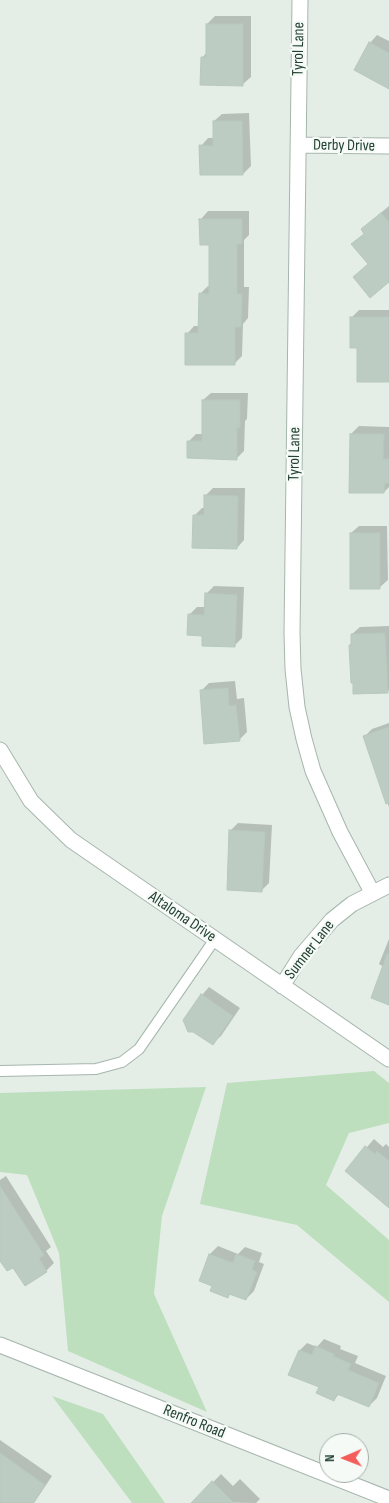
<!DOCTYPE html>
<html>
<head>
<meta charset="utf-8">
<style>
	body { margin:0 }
	#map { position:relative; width:389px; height:1503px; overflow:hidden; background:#e4eee7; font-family:"Sofia Sans Condensed",sans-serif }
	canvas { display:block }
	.north { position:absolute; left:319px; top:1433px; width:50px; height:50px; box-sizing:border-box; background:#f5faf6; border:1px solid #a1b0a8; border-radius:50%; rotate:269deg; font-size:14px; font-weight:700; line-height:20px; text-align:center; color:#234032 }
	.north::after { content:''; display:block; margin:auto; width:18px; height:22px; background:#f55d5b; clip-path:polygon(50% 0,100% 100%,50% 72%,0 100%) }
</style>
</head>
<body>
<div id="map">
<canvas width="389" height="1503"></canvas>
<div class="north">N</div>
</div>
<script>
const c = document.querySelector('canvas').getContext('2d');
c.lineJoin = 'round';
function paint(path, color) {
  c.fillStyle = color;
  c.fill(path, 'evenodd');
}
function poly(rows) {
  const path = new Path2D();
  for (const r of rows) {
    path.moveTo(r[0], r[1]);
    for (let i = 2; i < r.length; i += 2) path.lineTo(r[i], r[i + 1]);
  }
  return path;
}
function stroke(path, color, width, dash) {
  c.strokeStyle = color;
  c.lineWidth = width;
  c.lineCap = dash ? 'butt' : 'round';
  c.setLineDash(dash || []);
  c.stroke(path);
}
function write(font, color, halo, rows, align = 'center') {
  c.font = font + ' "Sofia Sans Condensed",sans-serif';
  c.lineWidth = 4.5;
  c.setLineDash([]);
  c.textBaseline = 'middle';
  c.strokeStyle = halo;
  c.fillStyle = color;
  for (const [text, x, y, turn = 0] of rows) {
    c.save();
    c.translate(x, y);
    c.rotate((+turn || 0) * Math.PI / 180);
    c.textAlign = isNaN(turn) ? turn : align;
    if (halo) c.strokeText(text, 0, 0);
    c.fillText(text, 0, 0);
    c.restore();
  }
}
const green = poly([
	[374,1071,389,1083,389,1123,349,1133,326,1185,389,1240,389,1302,297,1225,200,1204,227,1083],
	[206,1087,162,1216,154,1294,207,1412,68,1351,59,1253,27,1175,0,1172,0,1093],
	[52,1396,103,1414,165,1503,132,1503]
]);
const shadow = poly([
	[215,16,251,16,251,77,243,84,202,58,207,52,207,24],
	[377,35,389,41,389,88,370,43],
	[249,113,251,166,243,174,201,146,208,138,214,138,214,121,222,114],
	[389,206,389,280,369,264,353,244,365,233,370,222],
	[208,211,249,211,249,235,244,240,244,287,249,287,248,318,243,324,242,356,234,364,187,334,194,326,200,326,200,294,208,286,210,286,211,243,201,219],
	[359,310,389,310,389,381,352,317],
	[211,393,248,393,247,419,245,421,244,451,236,459,188,442,196,434,203,434,203,400],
	[359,426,389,427,389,487,384,492,351,434],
	[213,488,245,488,244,540,237,548,194,516,202,508,205,508,205,496],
	[359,526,387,526,388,580,380,587,351,533],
	[214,586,244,587,242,638,234,646,189,615,197,607,206,607,206,594],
	[389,626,389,690,387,692,350,645,352,643,352,634,360,627],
	[235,681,237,699,244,698,247,732,239,740,201,691,209,683],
	[389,723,389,807,364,737,372,729],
	[238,823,272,825,269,883,261,891,230,831],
	[389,939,389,1003,384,967,379,964],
	[209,987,240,1008,221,1036,213,1043,193,1030,202,995],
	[374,1139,383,1147,386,1144,389,1147,389,1206,347,1170],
	[6,1176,51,1247,46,1251,54,1263,46,1271,13,1266,0,1259,0,1180],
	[218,1246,238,1254,245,1247,262,1253,259,1262,264,1264,254,1291,246,1299,231,1293,228,1297,213,1285,200,1280,210,1254],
	[324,1339,341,1346,340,1349,358,1356,355,1363,386,1376,377,1398,369,1406,340,1393,334,1400,320,1387,300,1350,307,1343,317,1347],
	[0,1440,52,1476,34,1503,0,1503],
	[221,1474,233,1486,240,1479,260,1499,256,1503,194,1502]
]);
const building = poly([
	[206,24,243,24,243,86,200,85,201,57,206,57,206,24],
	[369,42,389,53,389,89,354,70,369,42],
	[213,121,242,121,243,175,200,175,199,145,213,146,213,121],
	[381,213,389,222,389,282,370,298,353,277,368,264,351,244,364,234,361,229,381,213],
	[199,219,242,219,242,244,237,244,237,294,242,294,241,327,235,327,235,365,185,365,185,333,198,333,199,293,209,294,209,245,200,245,199,219],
	[350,317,389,317,389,382,357,382,357,348,350,348,350,317],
	[202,400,240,400,240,428,237,427,237,460,187,458,187,441,202,441,202,400],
	[350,434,384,434,383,459,389,459,389,483,385,483,384,493,349,493,350,434],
	[204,495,238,496,237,549,192,548,193,515,204,515,204,495],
	[350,533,380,533,380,589,350,589,350,533],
	[205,593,237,595,235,647,202,646,202,636,187,635,188,614,204,615,205,593],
	[385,633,388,693,353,694,353,683,351,683,349,645,351,645,351,634,385,633],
	[228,688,229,706,236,705,240,741,204,744,200,690,228,688],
	[389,727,389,803,386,804,363,736,389,727],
	[229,830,265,832,262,892,227,890,229,830],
	[387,954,389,954,389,1005,371,998,387,954],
	[201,994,233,1016,213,1045,193,1032,188,1032,183,1020,201,994],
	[365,1146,375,1154,377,1151,389,1161,389,1208,345,1171,365,1146],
	[0,1186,44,1255,39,1258,47,1272,25,1286,13,1268,7,1271,0,1261,0,1186],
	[209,1254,233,1263,236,1254,255,1261,252,1270,257,1272,246,1300,229,1294,228,1298,210,1291,212,1286,199,1281,209,1254],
	[315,1346,334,1354,333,1356,351,1364,348,1370,379,1383,369,1407,337,1394,334,1401,316,1393,319,1387,288,1375,299,1350,312,1355,315,1346],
	[0,1453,45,1485,33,1503,0,1503,0,1453],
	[212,1481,234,1503,191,1503,212,1481]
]);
const service = poly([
	[0,1071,96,1069,122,1062,139,1049,215,939]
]);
const minor = poly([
	[300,0,292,633,293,669,297,707,304,739,313,771,340,832,372,892],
	[298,145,389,146],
	[0,750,31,801,71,840,389,1059],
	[282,986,301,956,332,920,352,904,389,885],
	[0,1345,389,1499]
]);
const streetNames = [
	["Tyrol Lane",299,49,-89],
	["Derby Drive",344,146,1],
	["Tyrol Lane",295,454,-89],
	["Altaloma Drive",182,917,34],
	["Sumner Lane",310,950,-52],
	["Renfro Road",194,1422,22]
];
paint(green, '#bddfbe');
paint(shadow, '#0003');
paint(building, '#bcccc2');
stroke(building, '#b6c8bc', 1);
stroke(service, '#a6b6ad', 12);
stroke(minor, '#a6b6ad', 17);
stroke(service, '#fff', 10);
stroke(minor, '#fff', 15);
write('16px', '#234032', '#f5faf6', streetNames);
</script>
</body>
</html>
